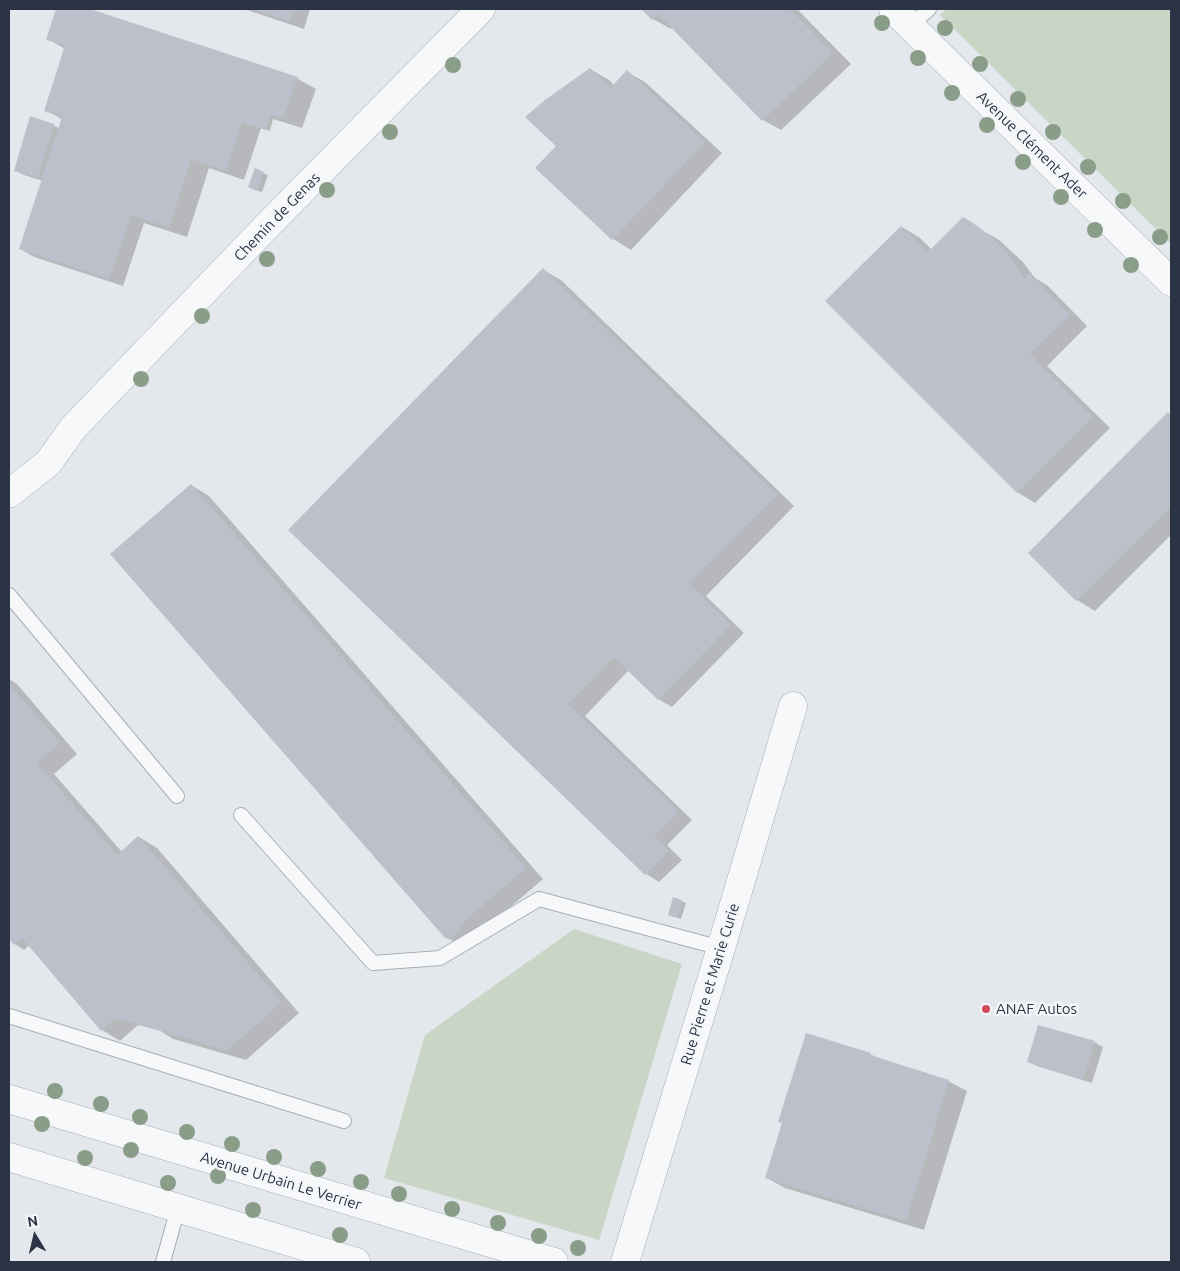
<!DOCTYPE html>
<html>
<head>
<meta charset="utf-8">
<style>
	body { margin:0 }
	#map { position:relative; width:1180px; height:1271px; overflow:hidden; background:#e4e7ec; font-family:Ubuntu,sans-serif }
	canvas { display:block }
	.frame { position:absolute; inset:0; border:10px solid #2b3445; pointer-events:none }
	.north { position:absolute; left:10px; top:1211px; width:50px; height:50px; -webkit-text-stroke:4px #f4f6f9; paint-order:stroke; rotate:351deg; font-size:14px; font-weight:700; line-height:20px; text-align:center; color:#2b3445 }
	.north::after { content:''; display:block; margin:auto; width:18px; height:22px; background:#2b3445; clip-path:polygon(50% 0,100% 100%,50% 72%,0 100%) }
</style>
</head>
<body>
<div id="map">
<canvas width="1180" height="1271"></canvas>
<div class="frame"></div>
<div class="north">N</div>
</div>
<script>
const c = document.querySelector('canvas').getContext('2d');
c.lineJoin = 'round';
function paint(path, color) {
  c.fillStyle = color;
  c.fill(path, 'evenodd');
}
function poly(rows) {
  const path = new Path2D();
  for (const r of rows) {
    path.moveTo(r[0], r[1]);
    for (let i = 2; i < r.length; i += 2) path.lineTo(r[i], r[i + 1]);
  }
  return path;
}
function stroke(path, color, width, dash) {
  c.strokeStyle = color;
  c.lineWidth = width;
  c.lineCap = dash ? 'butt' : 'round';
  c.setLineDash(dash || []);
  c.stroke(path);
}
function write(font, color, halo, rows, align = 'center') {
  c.font = font + ' Ubuntu,sans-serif';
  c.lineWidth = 5;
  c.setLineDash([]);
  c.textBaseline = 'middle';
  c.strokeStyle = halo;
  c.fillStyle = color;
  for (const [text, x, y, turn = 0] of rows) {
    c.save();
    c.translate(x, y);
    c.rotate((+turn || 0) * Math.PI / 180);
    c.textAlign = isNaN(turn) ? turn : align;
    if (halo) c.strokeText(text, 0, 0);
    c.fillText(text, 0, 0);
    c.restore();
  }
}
const green = poly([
	[947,9,1171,9,1171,244,940,15],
	[574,929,682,964,599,1240,384,1178,425,1035]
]);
const shadow = poly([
	[58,9,86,9,298,79,316,89,302,128,273,119,270,131,261,128,244,180,209,168,187,237,144,223,123,286,34,257,20,249,43,181,24,175,15,170,53,125,60,129,63,120,46,110,65,49,48,39],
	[244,9,310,9,304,29],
	[642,9,797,9,851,64,781,130,763,120,673,27,671,29,653,19],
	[590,69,609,80,614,85,627,72,645,82,722,153,631,250,613,239,537,168,558,146],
	[255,170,268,175,262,192,253,189],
	[963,219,999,240,1022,261,1035,278,1048,286,1087,326,1047,366,1110,428,1035,503,1017,492,902,227,920,238,932,250],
	[543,270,561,280,794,506,706,596,744,633,672,707,658,699,629,670,585,716,692,820,667,845,682,860,659,882,646,874,290,530],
	[1168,414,1171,416,1171,535,1095,611,1077,600,1029,553],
	[191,485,209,496,543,879,464,947,446,937],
	[9,679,17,684,77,754,54,774,122,852,139,837,157,848,299,1013,246,1060,173,1039,159,1030,138,1025,120,1041,102,1030,29,945,24,950,15,944,9,937],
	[674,898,686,903,681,919,670,915],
	[1094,1042,1103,1047,1092,1083,1037,1066,1028,1061],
	[870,1054,880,1059,948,1081,967,1091,924,1230,785,1188,767,1178,783,1124]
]);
const building = poly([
	[56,9,90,9,298,77,283,118,270,114,266,130,242,122,226,170,191,159,169,227,131,215,109,279,19,249,62,117,44,111,65,45,46,40],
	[252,9,294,9,290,22],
	[641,9,790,9,833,53,762,121,658,14,652,20],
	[590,68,610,88,627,70,705,142,612,240,535,168,556,146,525,117,545,100],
	[30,116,54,124,38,178,14,171],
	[255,168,264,172,257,191,248,187],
	[963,217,973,223,994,239,1013,261,1024,279,1029,273,1070,315,1030,354,1093,417,1017,493,825,301,901,226,928,252],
	[543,268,777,495,689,584,731,625,658,700,616,659,613,658,568,704,679,812,654,837,669,851,645,875,288,530],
	[1168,412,1171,416,1171,507,1076,601,1028,553],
	[191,484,526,868,464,921,451,940,445,938,110,554],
	[9,684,60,743,37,763,117,855,138,836,282,1002,227,1050,116,1018,101,1031,22,938,14,945,9,939],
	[673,897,682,900,677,918,668,915],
	[1038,1025,1095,1041,1083,1079,1027,1062],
	[806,1033,871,1053,870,1055,949,1080,906,1221,765,1178,782,1123,778,1122]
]);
const service = poly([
	[910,26,929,9],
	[9,595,177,796],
	[241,815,373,963,440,958,539,899,721,948],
	[9,1016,344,1121],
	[163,1262,178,1208]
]);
const minor = poly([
	[893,9,1171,282],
	[9,494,48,463,74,427,264,229,481,9],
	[9,1099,554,1262],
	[9,1157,356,1262],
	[625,1262,721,948,793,706]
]);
const trees = [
	[882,23],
	[945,28],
	[918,58],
	[980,64],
	[453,65],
	[952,93],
	[1018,99],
	[987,125],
	[390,132],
	[1053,132],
	[1023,162],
	[1088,167],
	[327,190],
	[1061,197],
	[1123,201],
	[1095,230],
	[1160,237],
	[267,259],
	[1131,265],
	[202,316],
	[141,379],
	[55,1091],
	[101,1104],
	[140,1117],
	[42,1124],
	[187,1132],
	[232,1144],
	[131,1150],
	[274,1157],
	[85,1158],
	[318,1169],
	[218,1176],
	[361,1182],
	[168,1183],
	[399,1194],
	[452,1209],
	[253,1210],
	[498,1223],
	[340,1235],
	[539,1236],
	[578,1248]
];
const markers = [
	[986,1009,5,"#d1495b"]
];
const streetNames = [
	["Avenue Clément Ader",1032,145,44],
	["Chemin de Genas",277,217,-46],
	["Rue Pierre et Marie Curie",710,984,-73],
	["Avenue Urbain Le Verrier",281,1181,17]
];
const poiNames = [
	["ANAF Autos",996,1009]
];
paint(green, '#c9d6c5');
paint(shadow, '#0003');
paint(building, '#bbc0ca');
stroke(service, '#a9aeb7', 16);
stroke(minor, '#a9aeb7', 29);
stroke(service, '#f7f8fa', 14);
stroke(minor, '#f7f8fa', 28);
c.fillStyle = '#899d89';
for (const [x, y] of trees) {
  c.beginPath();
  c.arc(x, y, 8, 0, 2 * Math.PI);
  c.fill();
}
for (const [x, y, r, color] of markers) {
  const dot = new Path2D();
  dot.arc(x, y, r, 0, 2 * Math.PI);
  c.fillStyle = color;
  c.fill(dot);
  stroke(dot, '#f4f6f9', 2);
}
write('15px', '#2b3445', '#f4f6f9', streetNames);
write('15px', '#2b3445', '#f4f6f9', poiNames, 'left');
</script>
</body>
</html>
